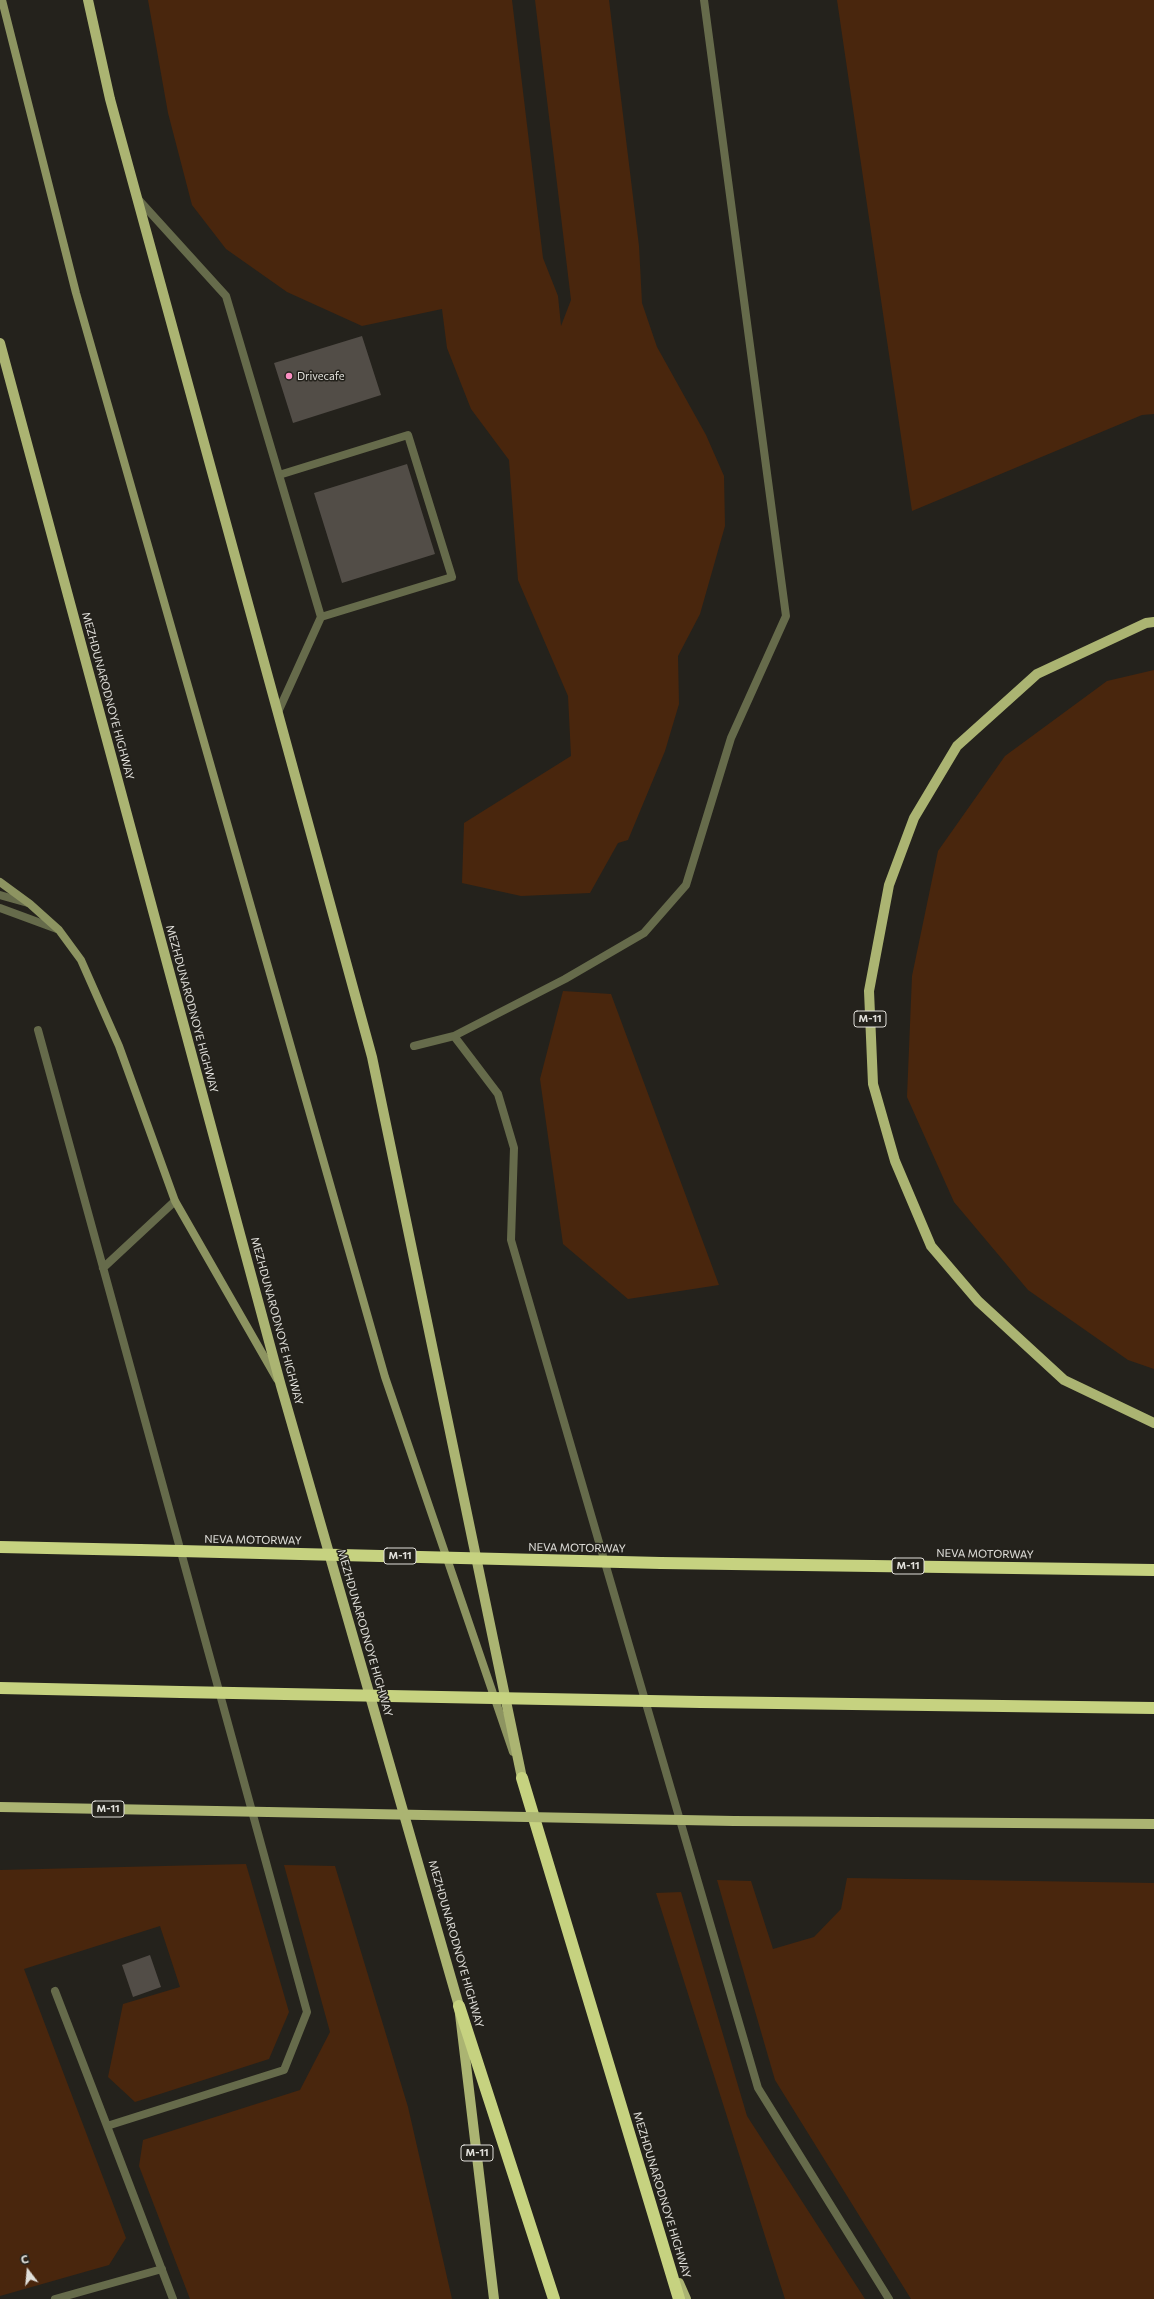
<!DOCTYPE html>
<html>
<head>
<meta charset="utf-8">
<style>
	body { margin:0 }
	#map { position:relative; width:1154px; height:2299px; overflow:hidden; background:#24221c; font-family:Commissioner,sans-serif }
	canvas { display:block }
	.north { position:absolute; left:8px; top:2251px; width:40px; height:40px; -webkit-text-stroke:3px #24221c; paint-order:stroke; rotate:344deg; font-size:11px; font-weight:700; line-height:16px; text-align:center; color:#e0dfda }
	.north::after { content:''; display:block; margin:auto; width:14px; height:18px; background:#e0dfda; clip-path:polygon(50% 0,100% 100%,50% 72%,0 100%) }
</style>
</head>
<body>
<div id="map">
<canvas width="1154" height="2299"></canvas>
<div class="north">С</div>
</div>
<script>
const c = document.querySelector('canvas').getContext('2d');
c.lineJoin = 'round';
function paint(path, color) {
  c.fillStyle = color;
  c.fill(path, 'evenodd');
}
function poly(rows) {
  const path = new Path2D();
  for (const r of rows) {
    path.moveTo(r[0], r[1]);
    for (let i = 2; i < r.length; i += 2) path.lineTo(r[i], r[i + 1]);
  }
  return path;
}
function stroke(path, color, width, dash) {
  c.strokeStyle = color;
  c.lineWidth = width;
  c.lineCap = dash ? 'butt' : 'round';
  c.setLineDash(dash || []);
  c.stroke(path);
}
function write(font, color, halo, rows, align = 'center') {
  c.font = font + ' Commissioner,sans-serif';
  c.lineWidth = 3;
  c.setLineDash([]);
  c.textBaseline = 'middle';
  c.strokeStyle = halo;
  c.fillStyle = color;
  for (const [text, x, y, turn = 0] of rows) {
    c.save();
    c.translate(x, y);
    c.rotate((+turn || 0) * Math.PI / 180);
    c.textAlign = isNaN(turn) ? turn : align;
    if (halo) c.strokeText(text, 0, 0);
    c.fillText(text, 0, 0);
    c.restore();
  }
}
const green = poly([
	[148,0,512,0,543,258,558,296,561,326,571,300,535,0,609,0,639,246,642,303,657,347,706,435,724,476,725,526,700,614,678,656,679,704,665,751,628,840,618,843,590,893,521,896,462,883,464,823,571,756,568,696,518,580,509,460,471,409,447,348,442,309,362,326,287,292,226,249,192,205,168,113],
	[837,0,1154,0,1154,414,1142,415,912,511],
	[1154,670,1154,1369,1128,1360,1028,1290,954,1202,907,1097,912,976,938,851,1005,756,1107,681],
	[563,991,611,994,719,1285,628,1299,563,1244,540,1079],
	[246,1864,289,2012,269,2059,135,2102,108,2077,123,2004,180,1987,160,1926,24,1969,126,2238,109,2265,0,2296,0,1870],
	[284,1865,335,1866,408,2107,452,2299,190,2299,139,2166,143,2140,300,2090,330,2032],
	[847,1878,1154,1883,1154,2299,911,2299,775,2080,717,1880,751,1881,773,1949,814,1937,841,1909],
	[681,1892,747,2116,865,2299,785,2299,656,1893]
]);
const building = poly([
	[362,336,381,395,293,423,274,363],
	[407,464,435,554,342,583,314,493],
	[150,1955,161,1987,133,1997,122,1965]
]);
const lane = poly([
	[137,198,226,296,321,617,278,712],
	[279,475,408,435,452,577,321,617],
	[0,895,28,903],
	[0,908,57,929],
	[38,1030,307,2012,284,2070,107,2126,173,2299],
	[454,1036,498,1094,514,1148,511,1240,758,2088,889,2299],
	[414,1046,454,1036,565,979,644,933,686,885,731,738,786,616,704,0],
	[103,1268,175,1201],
	[55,1991,107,2126],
	[55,2299,162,2269]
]);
const secondary = poly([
	[2,0,76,293,385,1377,513,1752],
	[0,882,30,904,59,930,81,960,119,1046,175,1201,277,1379]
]);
const primary = poly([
	[88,0,110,99,372,1057,522,1778],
	[0,343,281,1386,459,2006,494,2299],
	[1154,622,1146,623,1037,674,957,746,914,818,889,885,869,991,873,1084,895,1161,931,1246,978,1301,1064,1380,1154,1423],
	[0,1807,216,1811],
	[734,1821,1154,1824],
	[679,2283,686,2299]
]);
const highway = poly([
	[0,1547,140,1550],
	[661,1563,1154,1570],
	[0,1688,181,1692],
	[701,1702,1154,1708],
	[522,1778,679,2299],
	[459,2006,554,2299]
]);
const primaryBridge = poly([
	[216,1811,734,1821]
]);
const highwayBridge = poly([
	[140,1550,661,1563],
	[181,1692,701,1702]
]);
const markers = [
	[289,376,4,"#fc8fc3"]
];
const shields = [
	[870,1019,32],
	[400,1556,32],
	[908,1566,32],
	[108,1809,32],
	[477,2153,32]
];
const shieldNames = [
	["М-11",870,1019],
	["М-11",400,1556],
	["М-11",908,1566],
	["М-11",108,1809],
	["М-11",477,2153]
];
const poiNames = [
	["Drivecafe",297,376]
];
const streetNames = [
	["MEZHDUNARODNOYE HIGHWAY",108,696,75],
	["MEZHDUNARODNOYE HIGHWAY",192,1009,75],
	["MEZHDUNARODNOYE HIGHWAY",277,1321,75],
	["NEVA MOTORWAY",253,1540,1],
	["NEVA MOTORWAY",577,1548,1],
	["NEVA MOTORWAY",985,1554,1],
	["MEZHDUNARODNOYE HIGHWAY",365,1633,74],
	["MEZHDUNARODNOYE HIGHWAY",456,1944,74],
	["MEZHDUNARODNOYE HIGHWAY",662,2195,73]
];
paint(green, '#49260d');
paint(building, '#524d47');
stroke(lane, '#666b4b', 8);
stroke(secondary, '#8d9461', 8);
stroke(primary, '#abb472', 10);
stroke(highway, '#c6d280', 12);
stroke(primaryBridge, '#abb472', 10);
stroke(highwayBridge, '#c6d280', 12);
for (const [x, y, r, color] of markers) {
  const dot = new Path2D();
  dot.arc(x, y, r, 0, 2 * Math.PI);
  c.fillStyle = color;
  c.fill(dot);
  stroke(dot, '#24221c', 1.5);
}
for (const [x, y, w] of shields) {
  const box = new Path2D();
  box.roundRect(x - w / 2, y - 8, w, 16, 3);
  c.fillStyle = '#24221c';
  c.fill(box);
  stroke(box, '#e0dfda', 1);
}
write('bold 10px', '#e0dfda', null, shieldNames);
write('11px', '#e0dfda', '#24221c', poiNames, 'left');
write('11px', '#e0dfda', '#24221c', streetNames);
</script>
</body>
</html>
